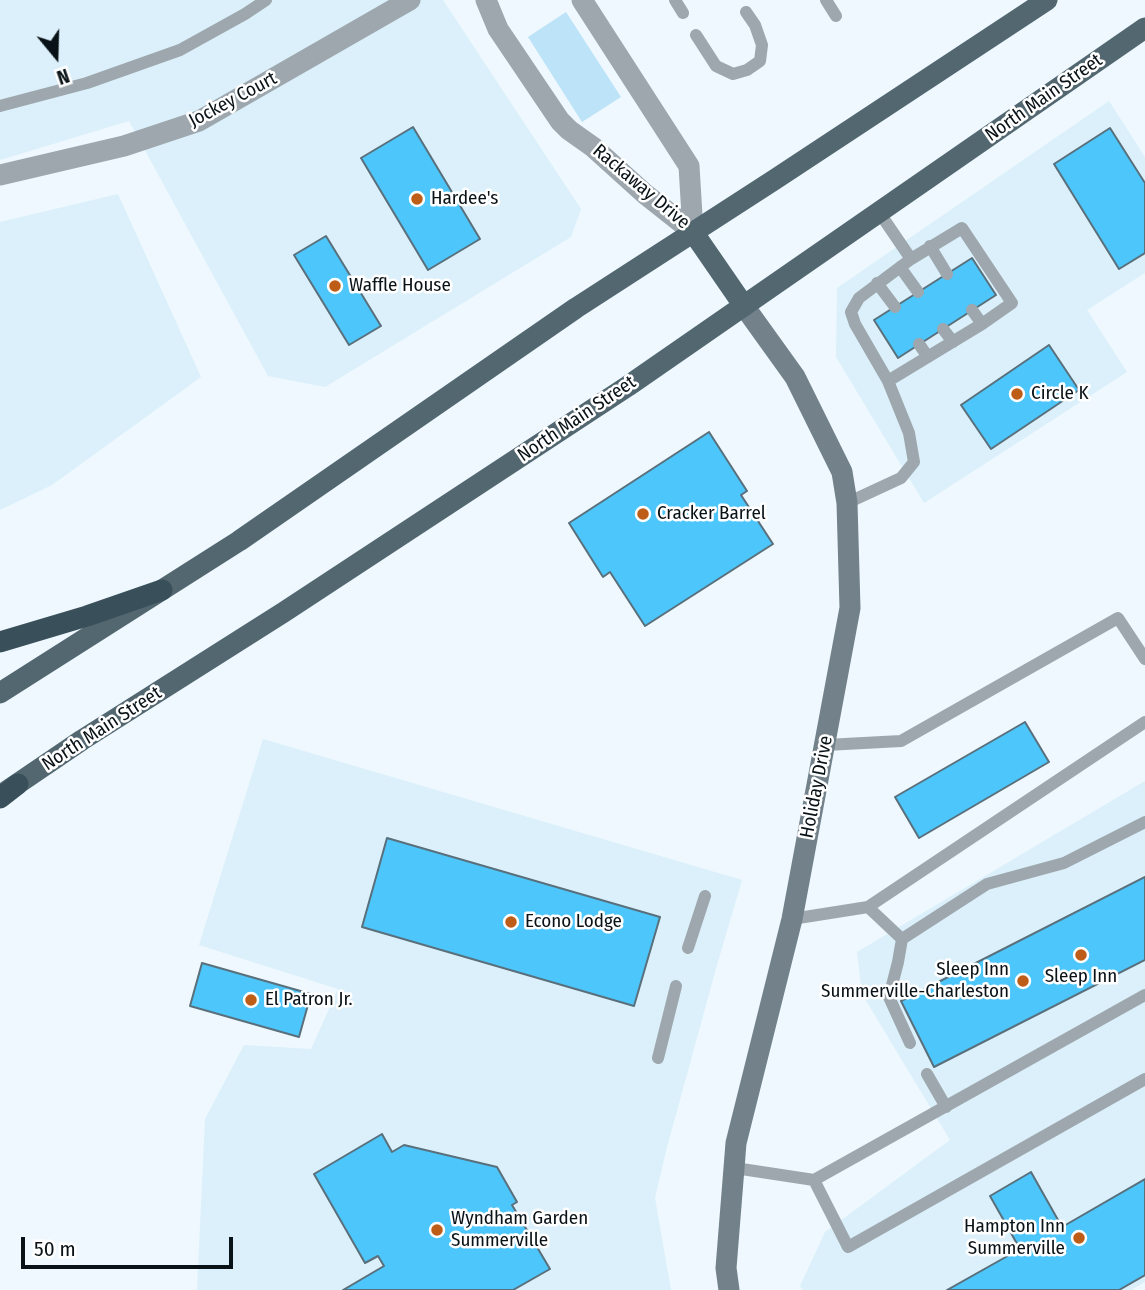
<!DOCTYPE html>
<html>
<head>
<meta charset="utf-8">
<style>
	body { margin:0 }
	#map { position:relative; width:1145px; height:1290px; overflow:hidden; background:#eef8fe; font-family:"Fira Sans Condensed",sans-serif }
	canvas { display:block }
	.north { position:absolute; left:21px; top:21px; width:70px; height:70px; -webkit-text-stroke:5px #fff; paint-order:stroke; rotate:161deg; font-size:19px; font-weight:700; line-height:28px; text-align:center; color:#091217 }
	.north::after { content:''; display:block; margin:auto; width:24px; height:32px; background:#091217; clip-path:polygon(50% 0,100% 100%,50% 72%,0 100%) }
	.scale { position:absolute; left:21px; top:1237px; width:212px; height:32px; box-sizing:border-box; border:4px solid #091217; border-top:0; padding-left:9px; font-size:21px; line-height:24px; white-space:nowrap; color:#091217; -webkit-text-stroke:5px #fff; paint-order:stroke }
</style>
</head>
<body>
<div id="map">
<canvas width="1145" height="1290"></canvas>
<div class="north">N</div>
<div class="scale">50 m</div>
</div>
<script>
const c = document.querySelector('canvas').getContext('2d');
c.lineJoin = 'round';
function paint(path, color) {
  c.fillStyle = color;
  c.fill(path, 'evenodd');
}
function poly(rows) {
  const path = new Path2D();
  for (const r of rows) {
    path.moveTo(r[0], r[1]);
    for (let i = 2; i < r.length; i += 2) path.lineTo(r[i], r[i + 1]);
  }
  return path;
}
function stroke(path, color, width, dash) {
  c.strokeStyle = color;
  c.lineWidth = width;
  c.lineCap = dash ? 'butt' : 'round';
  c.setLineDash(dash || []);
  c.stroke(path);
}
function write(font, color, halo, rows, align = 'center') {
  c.font = font + ' "Fira Sans Condensed",sans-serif';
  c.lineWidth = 5;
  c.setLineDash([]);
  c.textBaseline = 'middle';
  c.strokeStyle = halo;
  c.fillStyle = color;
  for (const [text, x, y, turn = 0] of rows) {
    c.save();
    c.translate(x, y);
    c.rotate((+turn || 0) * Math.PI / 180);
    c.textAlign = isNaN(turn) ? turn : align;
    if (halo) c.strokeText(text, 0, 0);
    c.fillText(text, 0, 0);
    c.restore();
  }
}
const built = poly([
	[0,0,443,0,581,209,571,237,325,387,268,376,129,121,0,160],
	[1109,101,1145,157,1145,273,1087,310,1127,372,924,503,836,357,837,288],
	[118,194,201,377,52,485,0,510,0,222],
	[263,739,742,880,717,965,667,1147,655,1198,671,1290,197,1290,205,1119,244,1045,311,1049,338,989,199,945],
	[1145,781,1145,1282,1131,1290,803,1290,800,1286,825,1232,950,1140,862,994,857,952]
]);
const green = poly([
	[566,12,621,97,582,122,528,37]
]);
const building = poly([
	[413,127,480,239,428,270,361,158,413,127],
	[1110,128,1145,183,1145,253,1119,269,1054,164,1110,128],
	[326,236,381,326,349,345,294,255,326,236],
	[972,258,996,295,898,358,874,320,972,258],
	[1049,345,1079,390,991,449,961,405,1049,345],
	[709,432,747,491,741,495,773,544,645,626,610,572,603,577,569,523,709,432],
	[1025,722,1049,762,919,838,895,797,1025,722],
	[387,838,660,917,634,1006,362,927,387,838],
	[1145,877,1145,960,934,1067,901,1001,1145,877],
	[202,963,311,994,299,1037,190,1006,202,963],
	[382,1134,392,1152,404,1145,497,1167,517,1202,512,1205,550,1269,513,1290,343,1290,384,1266,378,1256,365,1263,314,1174,382,1134],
	[1031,1172,1062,1227,1145,1179,1145,1275,1119,1290,947,1290,1020,1249,990,1196,1031,1172]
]);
const lane = poly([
	[675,0,683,13],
	[826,0,836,16],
	[696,35,716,66,733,74,747,70,760,61,762,45,755,25,746,12],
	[0,106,87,83,180,50,245,14,266,0],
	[930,246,947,274],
	[900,267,918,292],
	[877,283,895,307],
	[972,310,982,324],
	[943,329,953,342],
	[919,344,928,357],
	[888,381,982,324,1012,303,962,228,911,259],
	[847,503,901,478,914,462,909,433,888,381,855,324,851,312,859,298,911,259,879,212],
	[826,745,901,741,1118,618,1145,659],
	[868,907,902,939],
	[792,919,868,907,1145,722],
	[688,948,705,896],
	[910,1043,889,997,898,962,902,939,987,884,1064,863,1145,822],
	[658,1058,676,986],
	[927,1074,946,1107],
	[735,1168,814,1180,1145,995],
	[814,1180,848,1247,1145,1079]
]);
const street = poly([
	[486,0,498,29,560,121,569,130,593,147,645,194,693,232],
	[582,0,689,166,693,232],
	[0,175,124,146,199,121,410,0]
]);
const secondary = poly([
	[729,1290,726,1268,736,1143,792,919,850,608,847,503,842,472,795,377,744,306]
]);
const primary = poly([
	[693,232,744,306],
	[0,693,239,541,576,308,774,180,1047,0],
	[4,793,82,740,284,612,628,386,1145,28]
]);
const highway = poly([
	[0,642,87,616,162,590],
	[0,798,18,784]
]);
const markers = [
	[417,199,7,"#bd5d17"],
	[335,286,7,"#bd5d17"],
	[1017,394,7,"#bd5d17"],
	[643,514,7,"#bd5d17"],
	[511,922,7,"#bd5d17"],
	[1081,955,7,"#bd5d17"],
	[1023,981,7,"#bd5d17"],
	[251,1000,7,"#bd5d17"],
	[437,1230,7,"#bd5d17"],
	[1079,1238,7,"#bd5d17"]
];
const streetNames = [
	["North Main Street",1044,98,-35],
	["Jockey Court",233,100,-28],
	["Rackaway Drive",641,187,40],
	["North Main Street",577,419,-34],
	["North Main Street",102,729,-33],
	["Holiday Drive",817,787,-79]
];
const poiNames = [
	["Hardee's",431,199],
	["Waffle House",349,286],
	["Circle K",1031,394],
	["Cracker Barrel",657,514],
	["Econo Lodge",525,922],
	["Sleep Inn",1009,970,"right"],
	["Summerville-Charleston",1009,992,"right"],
	["Sleep Inn",1081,977,"center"],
	["El Patron Jr.",265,1000],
	["Wyndham Garden",451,1219],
	["Summerville",451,1241],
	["Hampton Inn",1065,1227,"right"],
	["Summerville",1065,1249,"right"]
];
paint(built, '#dbf0fa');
paint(green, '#bce3f7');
paint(building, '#4dc6fb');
stroke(building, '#59707c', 2);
stroke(lane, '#9da7ad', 12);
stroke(street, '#9da7ad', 21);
stroke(secondary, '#72818a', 21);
stroke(primary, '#536771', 21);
stroke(highway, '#39505b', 21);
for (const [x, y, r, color] of markers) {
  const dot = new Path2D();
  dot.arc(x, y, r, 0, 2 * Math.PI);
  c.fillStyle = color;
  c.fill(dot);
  stroke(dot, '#fff', 2.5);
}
write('19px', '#091217', '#fff', streetNames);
write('19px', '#091217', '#fff', poiNames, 'left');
</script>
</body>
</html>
